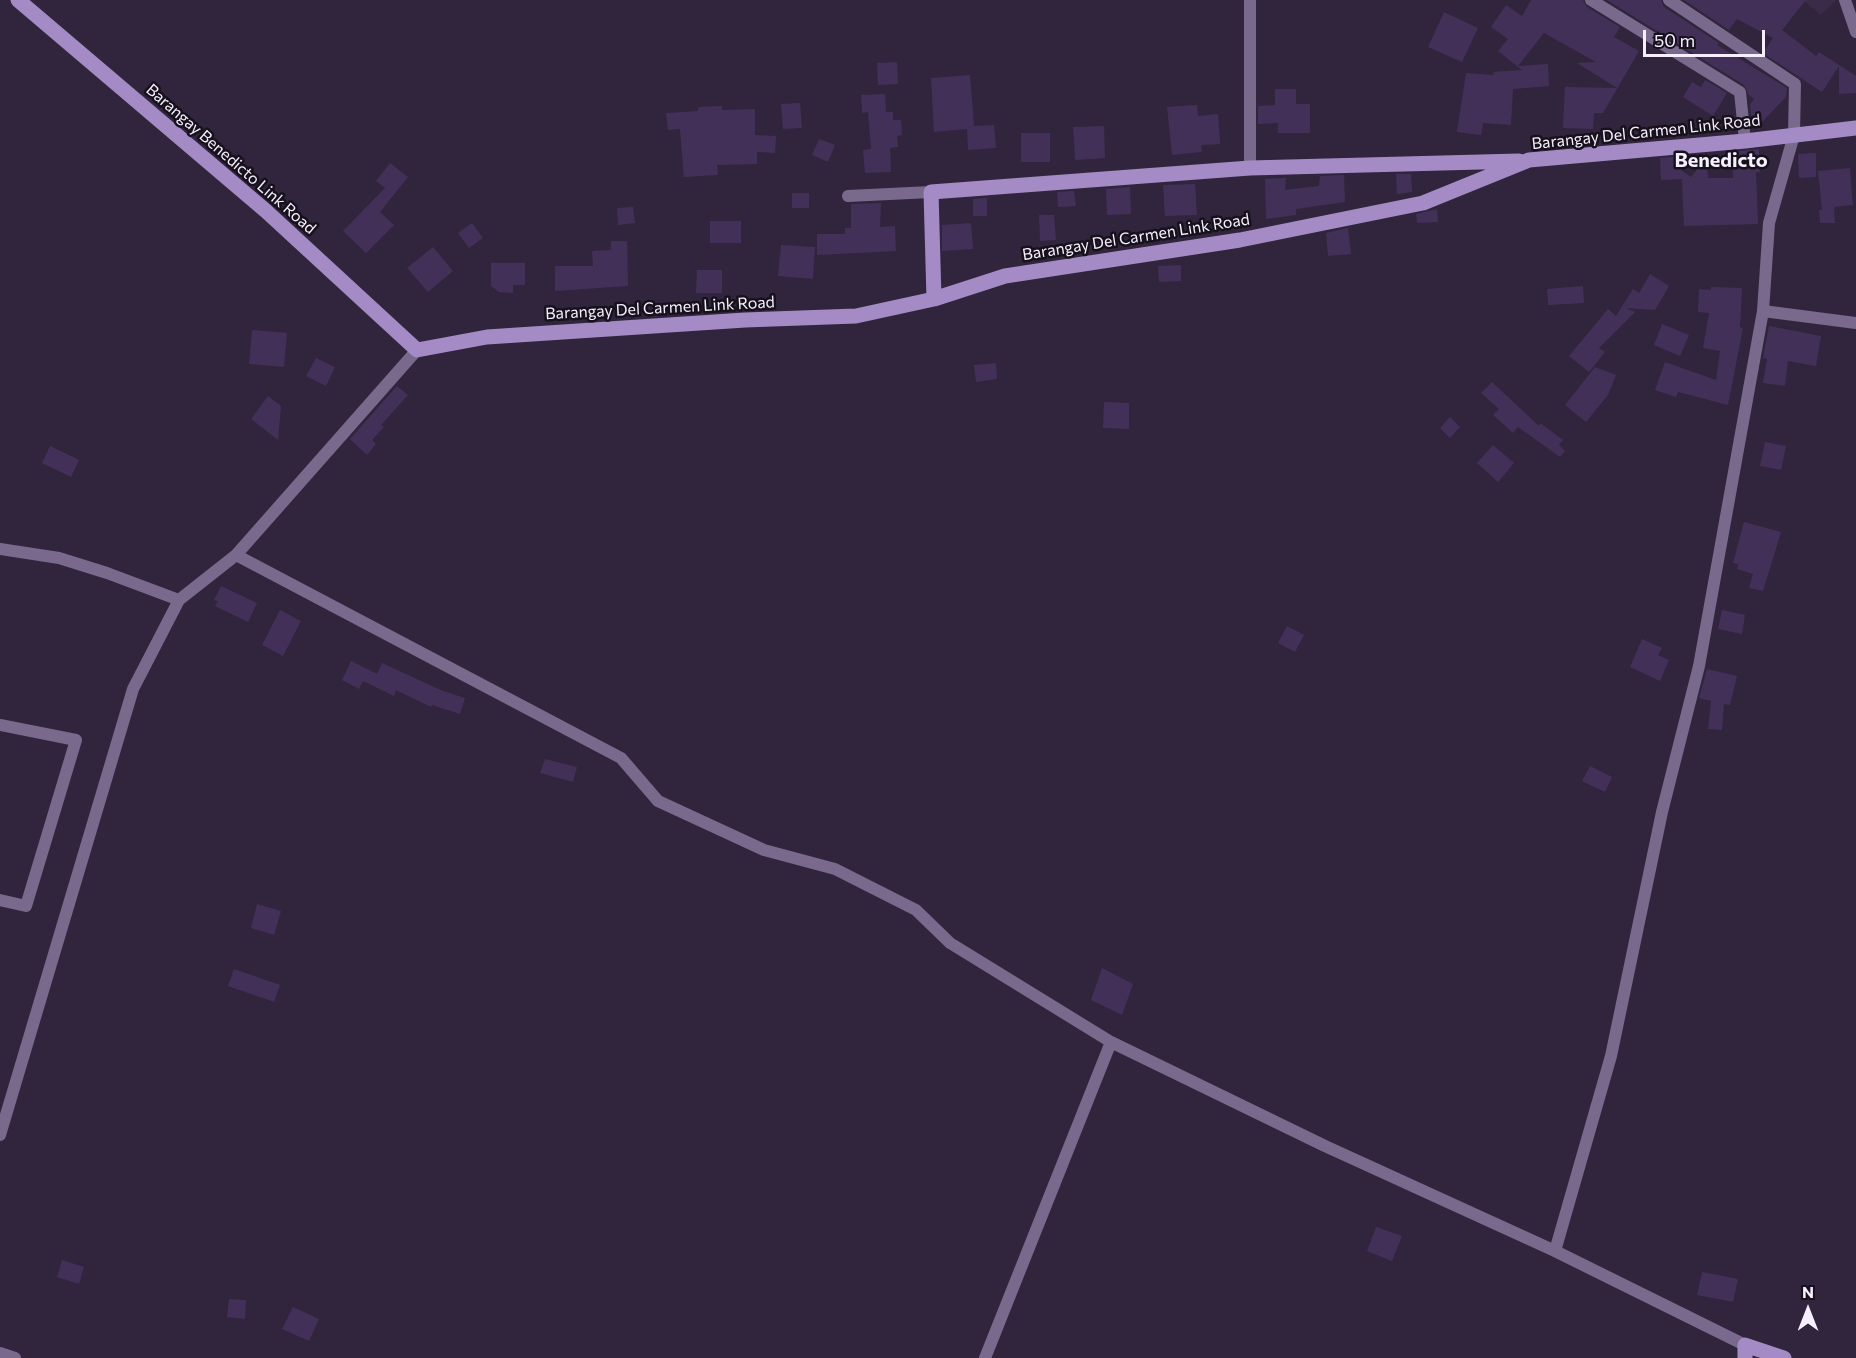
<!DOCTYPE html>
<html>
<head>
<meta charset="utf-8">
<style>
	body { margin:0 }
	#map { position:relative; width:1856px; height:1358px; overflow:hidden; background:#30253c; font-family:Commissioner,sans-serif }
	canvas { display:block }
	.north { position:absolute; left:1778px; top:1280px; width:60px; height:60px; -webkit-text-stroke:4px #16111b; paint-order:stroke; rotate:0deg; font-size:16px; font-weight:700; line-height:24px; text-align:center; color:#f6efff }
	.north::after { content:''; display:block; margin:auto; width:21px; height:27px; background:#f6efff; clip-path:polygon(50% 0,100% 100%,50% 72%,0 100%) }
	.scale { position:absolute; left:1643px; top:30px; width:122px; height:27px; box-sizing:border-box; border:3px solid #f6efff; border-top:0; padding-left:8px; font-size:18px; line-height:21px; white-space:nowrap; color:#f6efff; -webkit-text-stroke:4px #16111b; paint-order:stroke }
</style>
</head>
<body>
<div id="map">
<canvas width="1856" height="1358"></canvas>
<div class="north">N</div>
<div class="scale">50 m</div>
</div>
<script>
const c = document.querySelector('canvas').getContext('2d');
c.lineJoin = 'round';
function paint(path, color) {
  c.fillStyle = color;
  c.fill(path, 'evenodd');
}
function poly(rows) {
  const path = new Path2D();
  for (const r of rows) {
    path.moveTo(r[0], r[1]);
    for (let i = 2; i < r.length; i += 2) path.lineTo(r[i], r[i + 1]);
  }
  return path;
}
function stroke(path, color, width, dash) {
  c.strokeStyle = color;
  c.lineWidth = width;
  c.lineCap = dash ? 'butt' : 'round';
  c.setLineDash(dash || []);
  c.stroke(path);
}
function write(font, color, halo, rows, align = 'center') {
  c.font = font + ' Commissioner,sans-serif';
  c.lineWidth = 5;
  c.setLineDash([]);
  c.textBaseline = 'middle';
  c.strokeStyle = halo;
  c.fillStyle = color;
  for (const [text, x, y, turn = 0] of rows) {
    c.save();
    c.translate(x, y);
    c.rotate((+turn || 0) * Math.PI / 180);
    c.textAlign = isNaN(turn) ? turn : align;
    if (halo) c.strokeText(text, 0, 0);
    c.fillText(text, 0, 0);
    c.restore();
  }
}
const built = poly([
	[1803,0,1836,0,1821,15]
]);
const building = poly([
	[1531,0,1583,0,1587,7,1620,27,1614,37,1639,51,1603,113,1594,113,1593,129,1563,128,1565,87,1617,88,1577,63,1596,62,1544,33,1518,66,1548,64,1549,86,1513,89,1511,125,1483,123,1481,135,1457,132,1466,73,1494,75,1493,72,1522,70,1498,51,1508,39,1491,27,1506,5,1522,16],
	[1607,0,1661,0,1664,7,1719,43,1717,45,1787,88,1786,97,1761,123,1751,115,1750,105,1754,99,1749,95,1744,85],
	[1684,0,1806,0,1782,30,1816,56,1819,52,1856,76,1856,93,1839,94,1839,66,1822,92,1763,53,1773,38,1737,19,1729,30],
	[1444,12,1478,28,1462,62,1428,47],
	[897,62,898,84,878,85,877,63],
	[970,75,974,126,994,125,996,148,968,150,967,129,934,132,931,78],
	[1705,80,1727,93,1713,116,1683,97,1692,82,1701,87],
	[1275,89,1296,89,1296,104,1310,104,1310,133,1278,133,1278,123,1258,124,1258,106,1275,105],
	[885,94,886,112,893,112,893,120,901,120,902,135,897,136,898,147,890,148,891,172,865,173,863,150,871,149,868,112,862,113,861,95],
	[800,103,802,128,783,129,781,104],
	[1197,105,1198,116,1218,114,1220,144,1201,145,1202,152,1172,155,1167,107],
	[722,106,722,110,755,109,755,135,776,136,775,153,757,152,757,164,717,165,718,175,684,177,680,129,668,130,666,113,698,111,698,107],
	[1104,126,1105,158,1075,160,1073,127],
	[1021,133,1050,133,1050,162,1021,162],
	[819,139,835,145,828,162,812,155],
	[1759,149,1760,172,1756,172,1758,224,1684,226,1682,179,1661,180,1660,158,1690,156,1681,170,1691,177,1707,157,1708,178,1733,178,1732,152],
	[1816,153,1816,177,1799,178,1798,154],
	[390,163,408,177,380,212,394,225,366,253,343,231,385,188,376,181],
	[1850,168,1853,205,1834,207,1835,223,1820,223,1819,210,1822,210,1818,171],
	[1396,174,1411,174,1412,192,1397,194],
	[1344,175,1345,202,1296,209,1296,215,1266,219,1265,179,1286,178,1285,190,1319,186,1320,176],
	[1195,184,1197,215,1165,216,1163,185],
	[1130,187,1131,214,1107,215,1106,189],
	[1074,191,1076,206,1058,207,1057,192],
	[792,193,809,193,809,208,792,208],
	[987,198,987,216,973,216,973,199],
	[881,203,880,227,895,226,896,251,817,255,817,234,845,234,845,228,851,228,851,204],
	[633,207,635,223,618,225,617,208],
	[1437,209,1438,222,1417,223,1416,214],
	[1039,215,1054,215,1056,240,1040,241],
	[710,221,741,221,741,243,710,243],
	[472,223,483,238,469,248,458,233],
	[971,223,973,249,942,251,942,225],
	[1348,228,1351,254,1328,256,1326,233],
	[611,241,627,241,628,286,555,291,555,266,593,266,592,251,611,250],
	[781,245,815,247,813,279,778,276],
	[433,247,453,271,428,292,407,268],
	[491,263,525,263,525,285,513,285,513,293,499,292,491,286],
	[1181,265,1181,281,1159,282,1158,266],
	[697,270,722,270,722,293,696,293],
	[1650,274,1669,286,1655,310,1626,308,1635,312,1599,348,1605,352,1589,372,1569,356,1608,309,1616,316,1633,289,1639,293],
	[1583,286,1584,303,1548,305,1547,289],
	[1711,287,1742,288,1740,327,1743,328,1728,405,1678,392,1676,397,1655,390,1665,362,1716,380,1720,351,1703,348,1709,313,1698,312,1699,289,1711,290],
	[1662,324,1689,335,1680,356,1654,345],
	[1769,326,1821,336,1816,366,1788,361,1785,386,1763,383,1767,359,1763,358],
	[252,330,287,333,284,367,249,364],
	[316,358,335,367,326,386,306,376],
	[996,363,997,379,976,382,974,365],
	[1595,367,1616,375,1608,395,1586,422,1565,405],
	[1492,382,1539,426,1540,423,1563,440,1559,445,1565,451,1560,457,1518,427,1513,433,1493,415,1499,409,1481,393],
	[397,386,408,395,381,425,384,427,372,440,376,444,367,455,350,439],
	[268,396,281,406,278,440,251,419],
	[1104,402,1129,403,1129,429,1103,428],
	[1450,417,1460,427,1450,438,1440,428],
	[1765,442,1786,446,1781,470,1760,466],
	[1493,445,1514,463,1498,482,1477,463],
	[50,446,79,460,71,477,42,463],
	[1744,522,1781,532,1763,591,1749,588,1753,574,1737,569,1738,564,1733,563],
	[221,586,257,603,248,622,215,606,218,601,214,600],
	[280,610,301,621,283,656,262,645],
	[1722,610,1745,615,1742,634,1718,629],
	[1287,626,1304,635,1295,652,1278,643],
	[1642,639,1662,648,1658,655,1669,660,1660,681,1630,667],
	[351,661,377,674,382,663,443,691,465,698,460,714,432,705,431,707,396,690,394,696,363,681,359,689,342,680],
	[1707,669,1737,676,1730,705,1724,704,1722,730,1708,729,1711,701,1699,698],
	[545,759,577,767,573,782,540,773],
	[1590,766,1612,777,1605,792,1582,781],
	[257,904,281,911,274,935,251,928],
	[1102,968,1133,984,1122,1015,1091,1000],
	[234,969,280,985,274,1002,228,986],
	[1376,1227,1402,1236,1392,1261,1367,1251],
	[62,1260,84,1267,79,1284,57,1277],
	[1702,1272,1738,1279,1733,1302,1697,1295],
	[229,1299,246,1300,245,1319,227,1317],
	[293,1307,319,1319,309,1341,282,1329]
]);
const street = poly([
	[1250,0,1250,168],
	[1591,0,1740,92,1745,141],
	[1845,0,1856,32],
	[848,196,931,192],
	[1763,311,1856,323],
	[0,549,59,558,107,573,179,600],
	[236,555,621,758,658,801,764,850,835,869,916,910,950,943,1111,1042,1325,1146,1555,1251,1745,1345],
	[0,725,76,740,26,906,0,900],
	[0,1135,133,689,179,600,236,555,417,350],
	[1555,1251,1611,1056,1662,812,1699,666,1763,311,1769,223,1794,135,1795,84,1669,0],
	[0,1353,15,1358],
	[985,1358,1111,1042]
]);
const secondary = poly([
	[18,0,266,211,417,350,487,337,745,320,856,316,934,299,1005,276,1240,240,1423,203,1529,160,1745,141,1856,128],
	[934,299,931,192,1250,168,1519,161],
	[1745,1358,1745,1345,1784,1358]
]);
const streetNames = [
	["Barangay Del Carmen Link Road",1646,132,-6],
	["Barangay Benedicto Link Road",231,159,41],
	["Barangay Del Carmen Link Road",1136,237,-9],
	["Barangay Del Carmen Link Road",660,308,-3]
];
const quarterNames = [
	["Benedicto",1721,160]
];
paint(built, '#3a2c49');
paint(building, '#433058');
stroke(street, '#79698d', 12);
stroke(secondary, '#a58bc5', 15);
write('16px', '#f6efff', '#16111b', streetNames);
write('bold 20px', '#f6efff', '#16111b', quarterNames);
</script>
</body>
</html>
